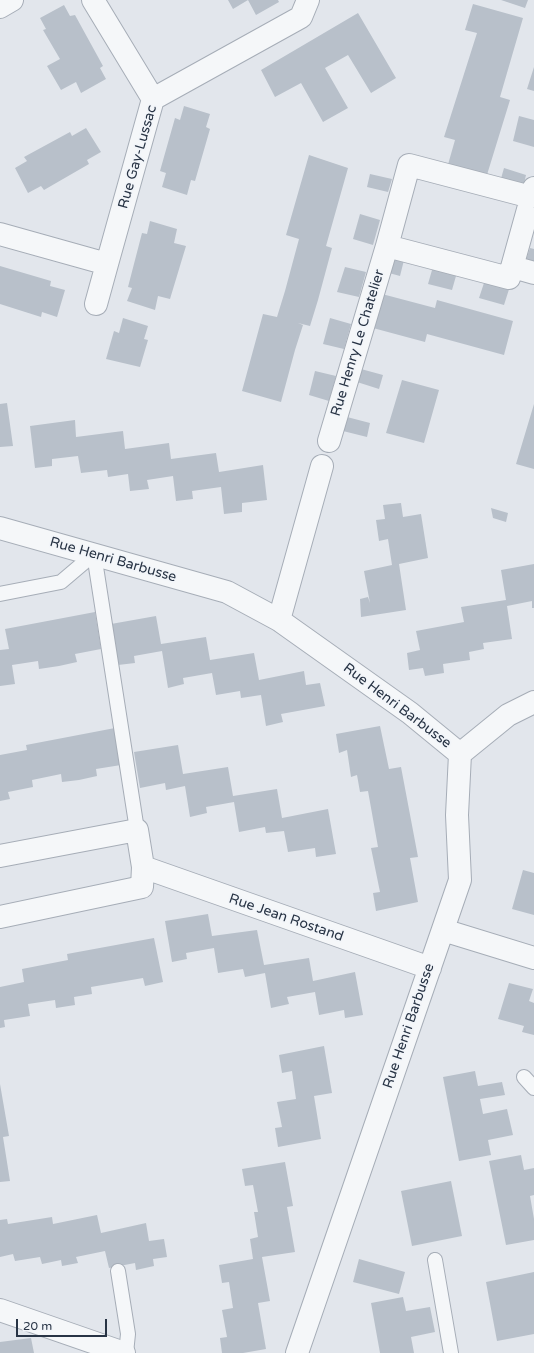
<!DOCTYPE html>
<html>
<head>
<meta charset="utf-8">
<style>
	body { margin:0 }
	#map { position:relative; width:534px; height:1353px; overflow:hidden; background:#e2e6ec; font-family:"Varela Round",sans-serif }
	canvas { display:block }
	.scale { position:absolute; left:16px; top:1319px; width:91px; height:18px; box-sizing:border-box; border:2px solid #283445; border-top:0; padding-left:5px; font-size:12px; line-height:14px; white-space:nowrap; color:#283445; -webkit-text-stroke:3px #f2f5f9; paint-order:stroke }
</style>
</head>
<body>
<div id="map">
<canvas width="534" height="1353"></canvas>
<div class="scale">20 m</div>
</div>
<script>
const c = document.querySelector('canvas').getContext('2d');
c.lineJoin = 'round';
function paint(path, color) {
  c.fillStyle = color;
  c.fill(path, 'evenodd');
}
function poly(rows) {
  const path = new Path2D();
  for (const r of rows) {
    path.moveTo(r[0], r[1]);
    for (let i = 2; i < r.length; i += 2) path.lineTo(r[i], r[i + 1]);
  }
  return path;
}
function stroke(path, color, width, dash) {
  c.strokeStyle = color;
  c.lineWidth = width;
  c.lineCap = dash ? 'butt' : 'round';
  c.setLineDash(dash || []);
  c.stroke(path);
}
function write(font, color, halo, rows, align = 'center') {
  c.font = font + ' "Varela Round",sans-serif';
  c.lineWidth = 3.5;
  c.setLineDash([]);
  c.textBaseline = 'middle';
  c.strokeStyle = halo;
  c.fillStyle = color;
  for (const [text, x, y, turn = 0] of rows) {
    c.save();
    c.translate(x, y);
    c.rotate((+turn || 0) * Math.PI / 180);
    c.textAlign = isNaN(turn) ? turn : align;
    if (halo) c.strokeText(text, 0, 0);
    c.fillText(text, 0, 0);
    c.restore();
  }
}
const building = poly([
	[228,0,278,0,279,2,256,15,248,0,233,9],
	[501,0,528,0,525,8],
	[473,4,523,18,500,97,510,100,486,178,447,168,455,140,444,137,477,33,465,30],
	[64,5,70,16,75,15,103,66,100,68,106,79,81,93,76,82,61,90,47,66,60,59,43,30,46,29,40,18],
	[358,13,396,78,371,93,348,55,325,68,348,108,323,122,301,83,275,97,261,70],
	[534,67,534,91,527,89],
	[184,106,210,114,206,127,210,129,195,181,191,180,187,195,162,187,166,173,160,171,175,118,180,120],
	[519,116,534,120,534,147,513,141],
	[86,128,101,152,87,160,89,164,44,190,41,186,28,193,15,168,27,161,24,157,70,132,72,136],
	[309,155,348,168,326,246,332,248,318,300,310,326,298,323,303,325,295,350,281,402,242,391,263,314,277,317,285,291,299,239,286,235],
	[504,168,526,175,523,188,500,182],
	[370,174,392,179,388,192,367,187],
	[360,214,380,220,373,245,353,239],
	[150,221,177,229,174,243,186,246,170,299,158,296,155,310,127,301,132,288,128,287,142,233,147,234],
	[530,248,534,249,534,263,526,260],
	[394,253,405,256,400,276,389,273],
	[434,263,458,269,452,290,428,284],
	[0,266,51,281,50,286,65,290,57,317,42,312,41,317,0,304],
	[345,267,366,272,359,297,337,292],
	[486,277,511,283,504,305,479,298],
	[382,294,435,308,437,300,513,321,504,355,427,334,425,342,373,328],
	[123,318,148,326,144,339,148,340,140,367,106,359,114,331,119,333],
	[330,318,351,324,344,349,323,344],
	[361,369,383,375,379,389,357,382],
	[315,371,336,376,329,401,309,395],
	[402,380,439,390,424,443,386,433],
	[7,403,13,446,0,447,0,404],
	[534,404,534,469,516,464],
	[347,417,370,423,367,437,343,431],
	[75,420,76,437,123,431,125,449,169,443,171,459,216,453,219,472,263,465,267,500,242,503,242,512,224,514,221,487,192,491,193,499,176,501,173,476,147,480,149,489,130,491,128,474,108,477,107,470,81,473,78,456,52,459,52,466,35,468,30,426],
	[401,503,403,517,421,514,428,558,399,564,406,610,361,617,360,599,368,597,370,603,364,571,392,565,388,539,379,541,376,520,385,519,383,505],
	[491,508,508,513,506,522,493,518],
	[534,564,534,608,532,608,532,601,507,606,512,639,483,643,484,649,469,652,470,660,443,664,444,673,425,676,423,668,409,670,407,653,420,650,416,631,464,622,461,607,506,600,501,570],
	[95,612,101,649,75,654,77,662,59,666,39,669,38,661,12,665,15,684,0,686,0,650,9,649,5,629],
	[156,616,161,644,206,637,210,660,254,653,259,680,304,671,306,685,320,683,325,706,281,714,283,722,266,726,261,695,241,698,240,691,216,695,212,673,183,678,184,684,168,688,162,651,134,656,135,663,118,665,111,624],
	[380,726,389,769,401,767,418,857,410,858,418,902,376,911,373,893,380,892,371,848,378,847,368,791,360,792,357,775,351,777,347,750,339,753,336,734],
	[115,728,121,765,96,769,97,776,79,780,62,782,61,774,32,780,33,787,8,792,10,799,0,801,0,755,27,750,26,745],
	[178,745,183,774,228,767,233,796,277,789,282,818,328,809,336,854,316,857,315,848,288,852,284,831,266,833,265,827,239,832,234,802,206,807,207,813,190,817,185,786,166,790,165,783,140,788,134,752],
	[523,870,534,873,534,915,512,909],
	[208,914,212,936,257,930,264,965,309,958,313,981,355,972,363,1015,345,1018,344,1010,319,1015,315,992,287,997,289,1004,271,1008,265,973,245,977,243,969,218,973,214,948,186,953,187,959,172,962,165,921],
	[154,938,163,982,145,986,143,978,91,987,92,994,74,997,75,1005,56,1008,55,1000,28,1004,30,1016,4,1020,5,1027,0,1028,0,987,24,982,22,969,68,960,67,954],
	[509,983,533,989,529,1001,534,1003,534,1035,522,1032,524,1026,498,1019],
	[324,1046,332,1093,314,1096,321,1139,278,1147,275,1128,282,1127,277,1102,296,1099,292,1071,282,1073,279,1055],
	[475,1071,478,1086,502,1082,505,1095,480,1099,483,1114,507,1109,513,1135,488,1140,491,1155,459,1161,443,1077],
	[0,1084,9,1136,3,1137,10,1181,0,1182],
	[521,1155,524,1170,534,1168,534,1195,530,1196,534,1219,534,1240,506,1245,489,1161],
	[285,1162,293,1206,287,1207,295,1252,262,1257,270,1301,258,1303,266,1349,243,1353,222,1353,220,1338,227,1337,222,1310,233,1308,229,1282,222,1283,219,1265,253,1259,250,1239,258,1237,254,1212,258,1212,253,1185,245,1186,242,1169],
	[451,1181,462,1236,412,1246,401,1191],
	[97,1215,101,1233,146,1223,149,1241,164,1239,167,1257,153,1259,154,1266,136,1270,135,1263,109,1268,105,1251,76,1257,78,1263,62,1266,61,1260,42,1264,40,1257,15,1261,13,1254,0,1257,0,1220,7,1219,8,1224,52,1217,53,1224],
	[359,1259,405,1272,399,1294,353,1282],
	[534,1272,534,1334,497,1341,486,1282],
	[403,1297,406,1311,430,1307,435,1332,411,1337,414,1353,380,1353,371,1303],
	[31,1338,34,1353,0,1353,0,1342]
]);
const service = poly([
	[94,554,137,830],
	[0,594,61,582,94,554],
	[524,1077,534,1088],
	[435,1260,451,1353],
	[118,1271,128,1334,126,1353]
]);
const minor = poly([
	[93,0,153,99],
	[0,7,12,0],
	[531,197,409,165,387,246,509,278,534,188],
	[0,234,107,264,153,99,301,17,308,0],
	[513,267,534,273],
	[96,304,107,264],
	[329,441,387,246],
	[0,528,227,592,279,620,410,713,460,754,457,815,460,880,297,1353],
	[279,620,322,466],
	[460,754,508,715,534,702],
	[0,856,137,830,143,867,430,968],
	[0,917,142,887,143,867],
	[443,930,534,958],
	[0,1310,124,1353]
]);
const streetNames = [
	["Rue Gay-Lussac",138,157,-74],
	["Rue Henry Le Chatelier",358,343,-73],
	["Rue Henri Barbusse",113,560,16],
	["Rue Henri Barbusse",397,706,37],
	["Rue Jean Rostand",286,918,19],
	["Rue Henri Barbusse",409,1026,-71]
];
paint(building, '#b8c0ca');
stroke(service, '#a6adb7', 16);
stroke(minor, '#a6adb7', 24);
stroke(service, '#f5f7f9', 14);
stroke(minor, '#f5f7f9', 22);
write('14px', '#283445', '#f2f5f9', streetNames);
</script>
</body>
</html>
